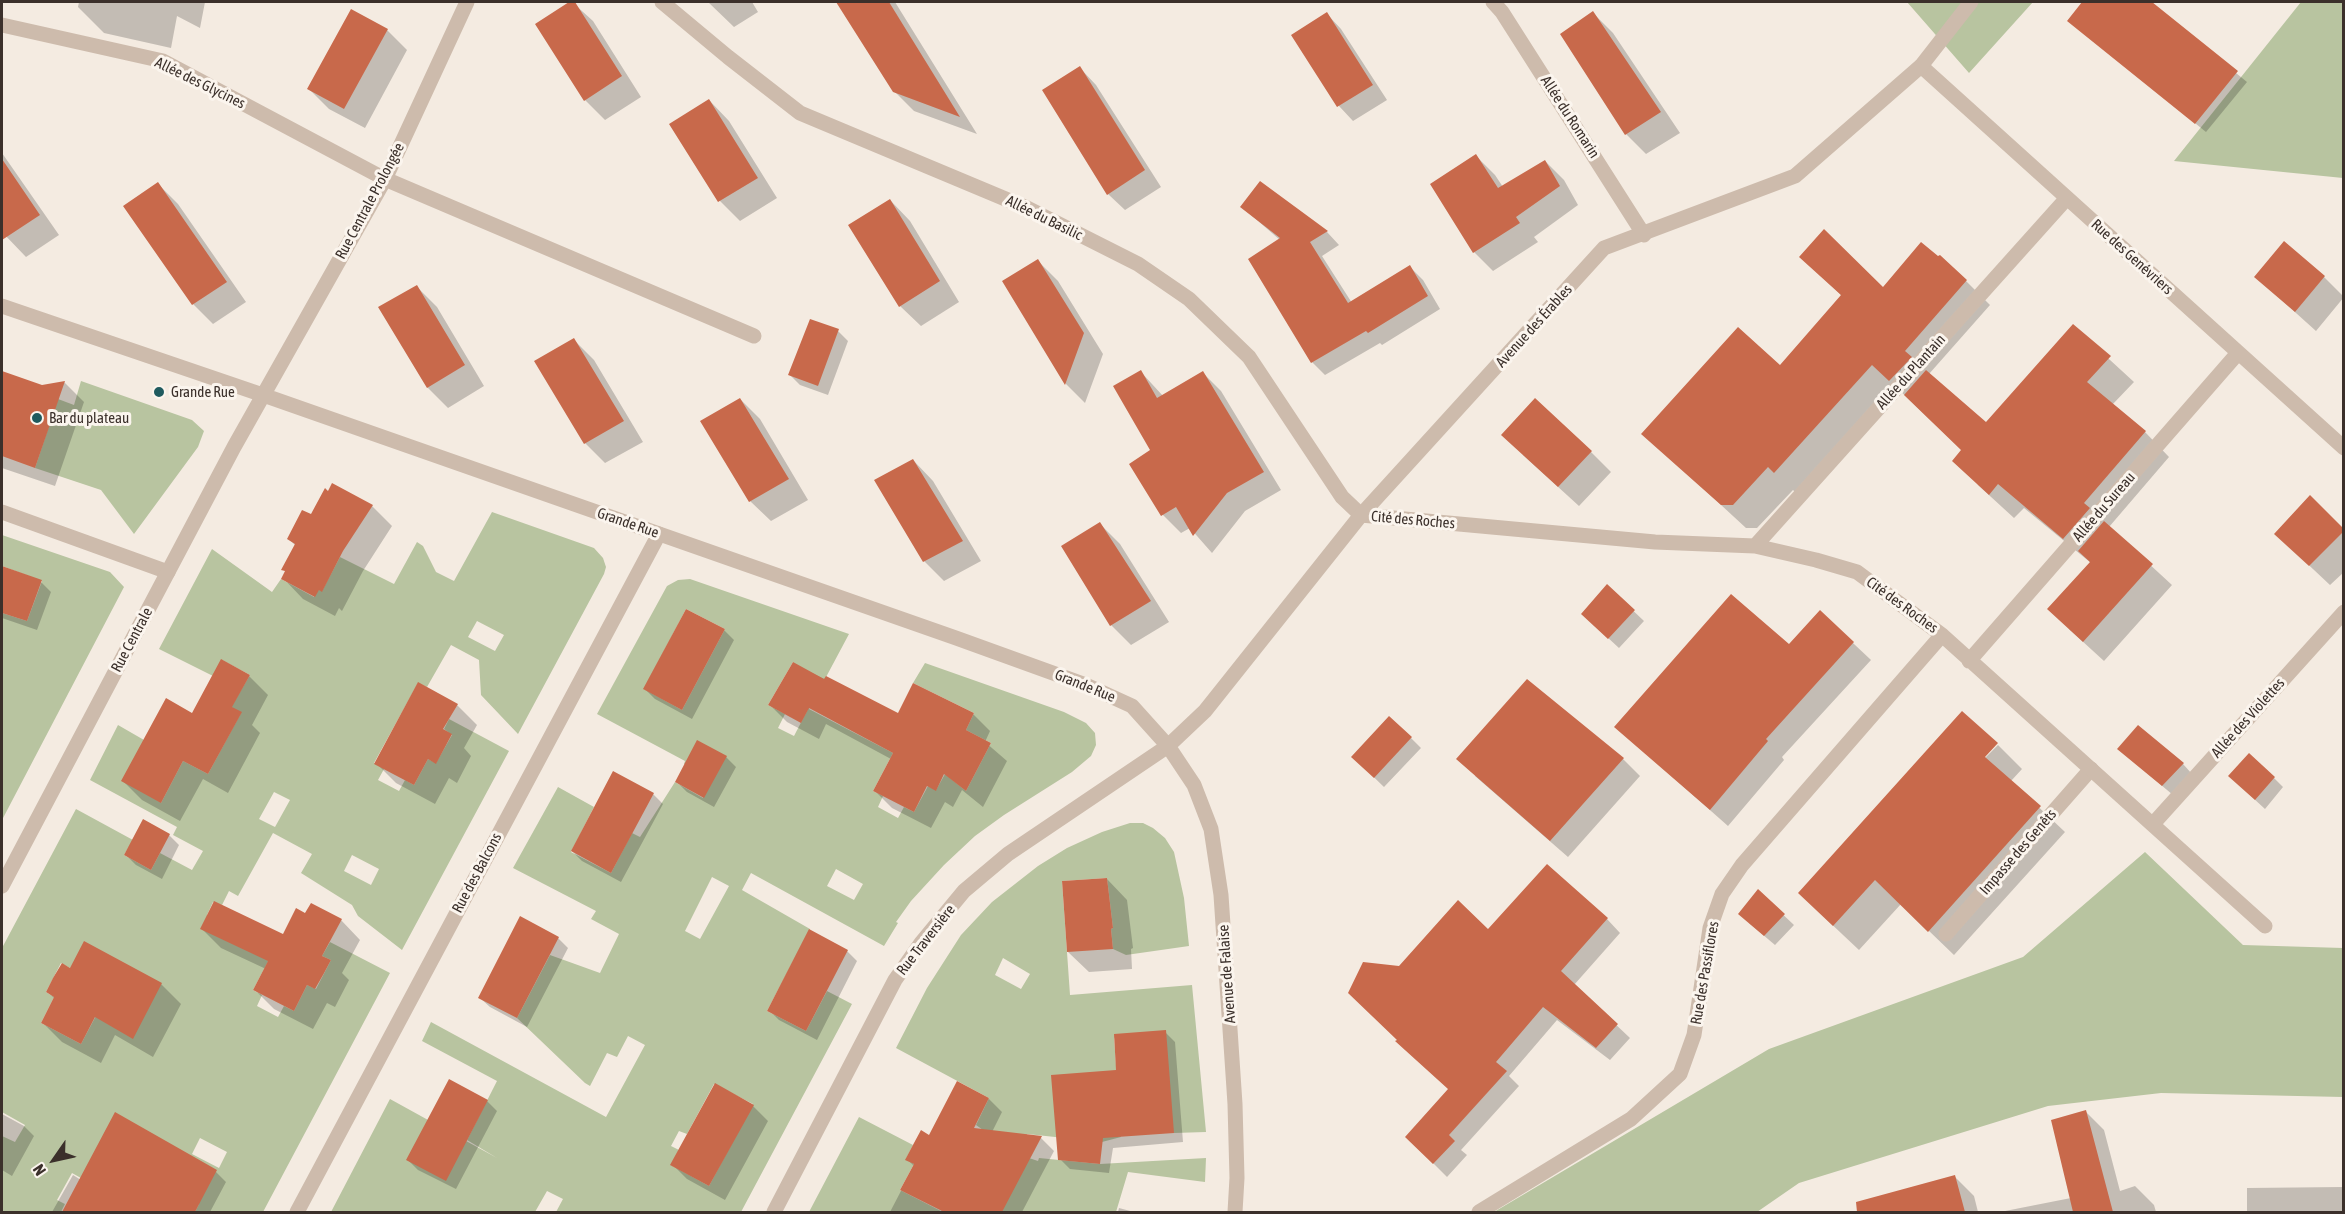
<!DOCTYPE html>
<html>
<head>
<meta charset="utf-8">
<style>
	body { margin:0 }
	#map { position:relative; width:2345px; height:1214px; overflow:hidden; background:#f4ebe1; font-family:"Asap Condensed",sans-serif }
	canvas { display:block }
	.frame { position:absolute; inset:0; border:3px solid #3b302b; pointer-events:none }
	.north { position:absolute; left:24px; top:1130px; width:60px; height:60px; -webkit-text-stroke:4px #fbf5ee; paint-order:stroke; rotate:236deg; font-size:16px; font-weight:700; line-height:24px; text-align:center; color:#3b302b }
	.north::after { content:''; display:block; margin:auto; width:21px; height:27px; background:#3b302b; clip-path:polygon(50% 0,100% 100%,50% 72%,0 100%) }
</style>
</head>
<body>
<div id="map">
<canvas width="2345" height="1214"></canvas>
<div class="frame"></div>
<div class="north">N</div>
</div>
<script>
const c = document.querySelector('canvas').getContext('2d');
c.lineJoin = 'round';
function paint(path, color) {
  c.fillStyle = color;
  c.fill(path, 'evenodd');
}
function poly(rows) {
  const path = new Path2D();
  for (const r of rows) {
    path.moveTo(r[0], r[1]);
    for (let i = 2; i < r.length; i += 2) path.lineTo(r[i], r[i + 1]);
  }
  return path;
}
function stroke(path, color, width, dash) {
  c.strokeStyle = color;
  c.lineWidth = width;
  c.lineCap = dash ? 'butt' : 'round';
  c.setLineDash(dash || []);
  c.stroke(path);
}
function write(font, color, halo, rows, align = 'center') {
  c.font = font + ' "Asap Condensed",sans-serif';
  c.lineWidth = 6;
  c.setLineDash([]);
  c.textBaseline = 'middle';
  c.strokeStyle = halo;
  c.fillStyle = color;
  for (const [text, x, y, turn = 0] of rows) {
    c.save();
    c.translate(x, y);
    c.rotate((+turn || 0) * Math.PI / 180);
    c.textAlign = isNaN(turn) ? turn : align;
    if (halo) c.strokeText(text, 0, 0);
    c.fillText(text, 0, 0);
    c.restore();
  }
}
const green = poly([
	[1907,2,2033,2,1969,73],
	[2301,2,2343,2,2343,178,2174,161],
	[81,381,192,420,204,431,198,447,134,534,101,490,35,468,58,399,74,405],
	[492,512,594,548,603,558,606,567,604,574,518,734,481,695,479,660,451,645,427,687,418,683,374,763,384,769,378,780,399,791,405,780,414,785,428,759,436,763,452,735,444,729,449,719,509,751,402,950,358,916,352,905,301,873,312,854,273,833,238,896,229,891,222,905,213,902,207,915,274,950,253,990,262,995,257,1006,278,1017,284,1006,294,1011,307,985,316,989,331,960,322,956,330,942,390,973,263,1212,195,1212,199,1204,134,1185,120,1212,76,1212,88,1182,72,1173,57,1200,65,1204,61,1212,2,1212,2,1136,15,1142,25,1125,2,1112,2,948,76,809,133,840,124,855,151,870,160,853,192,870,203,851,173,835,177,827,90,780,118,725,144,740,161,803,183,761,208,774,241,713,231,707,250,675,222,660,213,676,159,649,212,549,272,592,281,579,314,597,319,589,322,591,340,557,394,584,417,542,423,546,436,572,454,581],
	[477,621,504,635,495,651,468,637],
	[274,792,290,800,275,827,259,819],
	[352,855,379,869,371,885,344,871],
	[61,963,70,968,124,963,81,1044,41,1023,54,997,46,992],
	[200,1138,227,1152,219,1168,192,1154],
	[2,535,110,572,124,587,2,820,2,613,27,621,42,581,2,566],
	[690,579,849,634,809,709,893,753,873,791,883,796,878,807,898,818,904,807,914,812,928,786,936,790,945,774,966,791,991,743,966,730,974,713,913,683,925,663,1064,712,1086,723,1095,733,1096,745,1091,756,1072,772,1004,815,975,836,944,865,911,901,896,922,898,923,884,946,751,873,742,890,810,929,767,1011,806,1031,827,991,852,1004,741,1212,556,1212,563,1199,547,1191,535,1212,331,1212,390,1099,497,1158,467,1140,497,1081,422,1041,431,1022,606,1117,645,1045,628,1036,617,1057,607,1053,590,1086,585,1083,517,1018,550,955,600,973,619,934,591,919,596,911,513,868,558,787,594,807,571,852,611,873,632,833,640,837,675,782,703,798,713,780,684,764,685,761,597,714,667,586,678,580],
	[686,609,725,629,682,710,644,689],
	[793,662,808,709,794,736,778,728,785,714,768,705],
	[836,869,863,884,854,900,827,886],
	[712,877,729,886,700,939,685,931],
	[714,1084,753,1104,709,1186,671,1165,679,1150,671,1146,679,1131,687,1134],
	[1130,823,1143,823,1153,828,1165,838,1174,852,1184,898,1189,946,1126,955,1113,949,1111,929,1113,928,1107,878,1062,881,1070,995,1192,985,1206,1132,1174,1133,1114,1037,1121,1137,1102,1142,1027,1134,1023,1156,1038,1161,1039,1158,1100,1164,1206,1158,1205,1182,1128,1172,1116,1212,1011,1212,1007,1211,1006,1212,809,1212,859,1117,913,1145,906,1159,914,1164,900,1190,941,1211,983,1130,976,1125,989,1098,896,1048,927,988,961,935,992,902,1038,866,1067,848,1102,832],
	[1003,958,1030,974,1021,989,995,975],
	[2145,852,2243,945,2343,948,2343,1097,2161,1093,2048,1106,1799,1183,1757,1212,1494,1212,1769,1049,2023,957]
]);
const shadow = poly([
	[79,2,205,2,200,28,177,16,171,48,104,33,78,7],
	[572,2,593,21,641,97,605,120,585,100,537,24],
	[708,2,752,2,758,12,734,27],
	[838,2,895,2,977,134,914,111,894,91],
	[2084,2,2149,2,2247,82,2206,132,2069,21],
	[1593,13,1613,33,1680,133,1646,154,1626,134,1562,34],
	[1327,14,1341,29,1387,100,1353,121,1339,106],
	[387,30,407,50,365,128,329,109,309,89],
	[1080,68,1096,85,1161,187,1125,210,1108,194],
	[709,100,729,121,777,198,740,221,720,201],
	[2,153,59,235,26,257,2,232],
	[1476,156,1495,175,1503,187,1545,161,1564,180,1578,205,1534,237,1538,242,1493,271,1474,252],
	[1261,183,1327,232,1339,245,1322,256,1352,303,1410,267,1423,280,1440,309,1382,345,1380,343,1325,375,1312,362,1250,259,1280,240,1242,207],
	[158,184,178,204,246,302,213,324,193,304],
	[890,200,910,221,959,302,921,326,900,306,850,226],
	[1801,257,1883,289,1966,281,1990,305,1929,374,1986,425,2073,326,2134,382,2112,405,2145,432,2169,457,2109,527,2172,585,2104,661,2069,629,2091,563,2024,508,2014,518,1978,485,1963,451,1897,388,1799,496,1793,490,1757,528,1746,528,1643,433,1781,367,1842,296],
	[1038,261,1058,281,1103,354,1085,403,1066,384,1004,282],
	[2256,277,2324,277,2344,297,2316,331],
	[417,287,437,307,484,386,448,408,428,388,381,308],
	[838,331,848,341,828,395,800,385,790,375],
	[574,340,594,360,643,442,605,463,585,443],
	[1141,372,1163,396,1203,373,1221,391,1281,490,1245,511,1212,553,1190,528,1181,533,1163,515,1131,464,1152,450],
	[2,373,42,386,64,382,84,402,55,486,2,468],
	[740,399,760,419,808,500,771,521,750,501],
	[1591,452,1611,472,1579,506,1523,455],
	[913,460,933,481,981,561,944,581,924,561],
	[2310,498,2344,530,2344,572,2330,585,2297,554],
	[372,506,392,526,363,571,342,611,339,608,335,616,303,599,283,578,286,572,283,569,296,546,289,539,312,516],
	[1100,524,1120,544,1169,622,1131,645,1111,625],
	[2,568,41,582,51,592,37,630,2,618],
	[1607,586,1644,621,1619,648,1593,624],
	[1820,612,1871,660,1782,757,1784,760,1728,826,1616,727,1789,646],
	[724,630,734,640,692,719,655,699,645,689],
	[793,664,899,715,973,714,990,731,985,742,1007,761,983,807,962,790,953,807,945,802,931,828,892,808,875,791,891,759,826,724,819,739,787,722,770,705],
	[249,676,268,695,252,725,260,733,228,793,203,779,180,821,142,800,123,781,193,715],
	[1527,682,1623,759,1640,776,1568,857,1475,776],
	[457,705,477,725,464,748,471,756,457,783,449,778,435,804,396,783,376,763],
	[1411,738,1421,748,1384,787,1353,757],
	[1998,745,2022,769,2011,781,2065,832,1954,955,1901,904,1859,950,1825,918],
	[726,757,736,767,714,807,687,792,677,782],
	[2129,758,2183,764,2192,774,2173,795],
	[2274,778,2283,787,2265,809,2240,786],
	[653,794,663,804,621,882,582,861,572,851],
	[169,835,179,845,162,879,136,865,126,855],
	[1107,879,1127,900,1133,948,1131,949,1132,969,1089,972,1068,952],
	[1758,891,1794,925,1775,945,1749,923],
	[312,905,341,920,360,940,342,973,349,980,335,1007,327,1003,313,1029,274,1009,255,990,266,969,221,948,202,929,283,936,306,915],
	[1607,919,1620,933,1574,985,1630,1038,1610,1060,1557,1020,1509,1076,1519,1086,1461,1150,1467,1155,1447,1177,1407,1137,1449,1090,1399,967,1488,931],
	[558,938,568,948,527,1027,490,1007,480,998],
	[85,944,161,984,181,1004,153,1057,115,1035,101,1063,62,1042,42,1022,55,999,48,992,71,970],
	[847,951,857,961,817,1040,779,1020,769,1010],
	[1165,1032,1175,1042,1183,1142,1113,1148,1109,1173,1070,1169,1060,1159,1118,1071],
	[957,1083,989,1099,1002,1112,992,1132,1041,1138,1054,1151,1022,1212,890,1212,914,1166,907,1159,930,1137],
	[487,1101,497,1111,456,1189,418,1170,408,1160],
	[753,1106,768,1121,725,1200,687,1179,672,1164],
	[2086,1112,2104,1130,2120,1191,2135,1186,2154,1205,2156,1212,2000,1212,2071,1198],
	[2,1114,24,1126,34,1136,12,1176,2,1170],
	[216,1172,226,1182,210,1212,52,1212,73,1175,81,1180],
	[1955,1177,1974,1196,1978,1212,1883,1212,1899,1206],
	[2343,1187,2344,1212,2247,1212,2247,1188],
	[1119,1208,1134,1212,1118,1212]
]);
const building = poly([
	[569,2,575,2,622,76,584,101,535,24],
	[836,2,889,2,960,117,893,92],
	[2082,2,2152,2,2238,71,2195,124,2067,21],
	[351,9,388,29,344,109,307,89],
	[1593,11,1661,112,1625,135,1560,34],
	[1327,12,1373,85,1337,107,1291,35],
	[1080,66,1145,170,1107,195,1042,90],
	[709,99,758,178,718,202,669,124],
	[1476,154,1498,188,1545,160,1560,186,1516,217,1520,223,1473,253,1430,184],
	[2,159,40,215,2,240],
	[1260,181,1328,231,1310,242,1348,303,1410,265,1428,296,1368,333,1366,331,1311,363,1248,259,1280,238,1240,207],
	[158,182,227,282,192,305,123,206],
	[890,199,940,281,899,307,848,225],
	[1824,229,1883,287,1921,242,1938,256,1940,255,1967,280,1905,351,1912,357,1889,381,1872,365,1774,473,1768,467,1733,505,1721,505,1641,434,1738,327,1780,365,1841,295,1799,257],
	[2284,241,2325,276,2295,312,2254,277],
	[1038,259,1084,333,1065,385,1002,281],
	[417,285,465,365,427,388,378,307],
	[810,319,839,329,818,386,788,375],
	[2073,324,2111,356,2087,382,2146,431,2084,503,2090,508,2063,539,1998,484,1989,495,1952,461,1961,450,1904,395,1926,370,1986,422],
	[574,338,624,421,584,444,534,361],
	[1141,370,1157,398,1203,371,1264,472,1227,493,1193,536,1176,507,1161,516,1129,464,1150,450,1113,386],
	[2,371,42,385,65,381,35,468,2,456],
	[740,398,789,479,749,502,700,421],
	[1535,398,1592,451,1558,487,1501,435],
	[913,459,963,541,923,562,874,480],
	[332,483,373,505,343,551,322,592,319,590,315,597,281,579,285,571,281,570,295,544,287,539,302,510,311,514,325,488,328,491],
	[2310,495,2343,528,2343,532,2309,566,2274,534],
	[2104,521,2153,564,2083,642,2047,609,2090,562,2078,551],
	[1100,522,1151,601,1110,626,1061,546],
	[2,566,42,580,27,621,2,613],
	[1607,584,1635,610,1608,639,1581,614],
	[1731,594,1789,644,1820,610,1854,642,1766,739,1768,741,1710,810,1614,727],
	[686,609,725,629,682,710,643,689],
	[221,659,250,675,232,707,242,712,208,774,183,761,161,803,121,781,166,698,192,713],
	[793,662,824,679,826,676,898,713,913,683,974,713,966,730,991,743,966,791,944,774,936,791,927,786,914,812,873,791,893,753,809,708,801,723,768,705],
	[1527,679,1624,758,1550,841,1456,759],
	[418,682,458,704,443,729,452,734,436,764,428,759,414,785,374,764],
	[1962,711,1998,743,1985,757,2041,806,1928,932,1875,880,1833,926,1798,893],
	[1389,716,1412,737,1374,778,1351,757],
	[2138,725,2184,763,2162,786,2117,749],
	[697,740,727,756,704,798,675,782],
	[2249,753,2275,777,2255,800,2228,776],
	[613,771,654,793,611,873,571,851],
	[143,819,170,834,151,870,124,855],
	[1547,864,1608,918,1561,971,1618,1024,1596,1048,1543,1007,1496,1062,1507,1071,1449,1135,1455,1141,1433,1164,1405,1137,1448,1089,1395,1041,1397,1040,1348,993,1363,962,1399,966,1458,900,1488,929],
	[1107,878,1113,928,1111,929,1113,949,1067,952,1062,881],
	[1758,889,1785,914,1764,936,1738,914],
	[214,901,283,934,296,908,305,913,311,903,342,919,322,956,331,960,323,975,315,989,307,985,294,1011,253,990,268,961,200,929],
	[520,916,559,937,517,1018,478,998],
	[809,929,848,950,806,1031,767,1011],
	[84,941,162,983,133,1039,95,1017,81,1044,41,1023,54,997,46,992,53,978,62,963,70,968],
	[1166,1030,1174,1133,1103,1138,1100,1164,1058,1160,1051,1075,1116,1070,1114,1034],
	[449,1079,488,1100,446,1181,406,1160],
	[957,1081,989,1098,974,1128,1042,1136,1002,1212,944,1212,900,1190,914,1164,905,1160,914,1143,921,1130,929,1135],
	[715,1083,754,1105,709,1186,670,1165],
	[2086,1110,2113,1212,2073,1212,2051,1120],
	[115,1112,217,1170,195,1212,62,1212],
	[1955,1175,1965,1212,1857,1212,1856,1202]
]);
const service = poly([
	[385,179,754,336],
	[1946,934,2091,769]
]);
const minor = poly([
	[662,2,728,57,800,113,1027,208,1138,264,1189,299,1249,357,1342,497,1361,515,1655,542,1755,546,1816,560,1857,572,1942,635,2265,926],
	[1493,2,1502,12,1644,235],
	[2,25,163,61,385,179],
	[1921,66,2344,448],
	[2,512,168,572],
	[1755,546,2067,198],
	[1969,661,2238,353],
	[2153,824,2344,612],
	[297,1212,659,534],
	[774,1212,895,980,921,943,964,891,1008,854,1168,746],
	[1479,1212,1631,1119,1680,1074,1694,1035,1710,928,1722,894,1742,865,1942,635]
]);
const tertiary = poly([
	[2,306,263,395,956,638,1086,685,1132,706,1168,746,1194,785,1211,829,1221,895,1235,1104,1237,1178,1235,1212],
	[1168,746,1205,711,1361,515,1604,248,1795,176,1921,66,1971,2],
	[2,886,234,447,385,179,467,2]
]);
const markers = [
	[159,392,6,"#1f5a5e"],
	[37,418,6,"#1f5a5e"]
];
const streetNames = [
	["Allée des Glycines",200,83,26],
	["Allée du Romarin",1570,117,57],
	["Rue Centrale Prolongée",370,201,-62],
	["Allée du Basilic",1044,218,26],
	["Rue des Genévriers",2132,257,42],
	["Avenue des Érables",1534,326,-48],
	["Allée du Plantain",1911,372,-48],
	["Allée du Sureau",2104,507,-49],
	["Cité des Roches",1413,520,5],
	["Grande Rue",628,523,19],
	["Cité des Roches",1902,605,36],
	["Rue Centrale",132,640,-62],
	["Grande Rue",1085,686,22],
	["Allée des Violettes",2248,718,-48],
	["Impasse des Genêts",2018,852,-49],
	["Rue des Balcons",477,873,-62],
	["Rue Traversière",926,940,-52],
	["Rue des Passiflores",1705,973,-80],
	["Avenue de Falaise",1227,974,-94]
];
const poiNames = [
	["Grande Rue",171,392],
	["Bar du plateau",49,418]
];
paint(green, '#b8c4a0');
paint(shadow, '#0003');
paint(building, '#c8694b');
stroke(service, '#cdbbac', 15);
stroke(minor, '#cdbbac', 15);
stroke(tertiary, '#cdbbac', 15);
for (const [x, y, r, color] of markers) {
  const dot = new Path2D();
  dot.arc(x, y, r, 0, 2 * Math.PI);
  c.fillStyle = color;
  c.fill(dot);
  stroke(dot, '#fbf5ee', 2);
}
write('15px', '#3b302b', '#fbf5ee', streetNames);
write('15px', '#3b302b', '#fbf5ee', poiNames, 'left');
</script>
</body>
</html>
